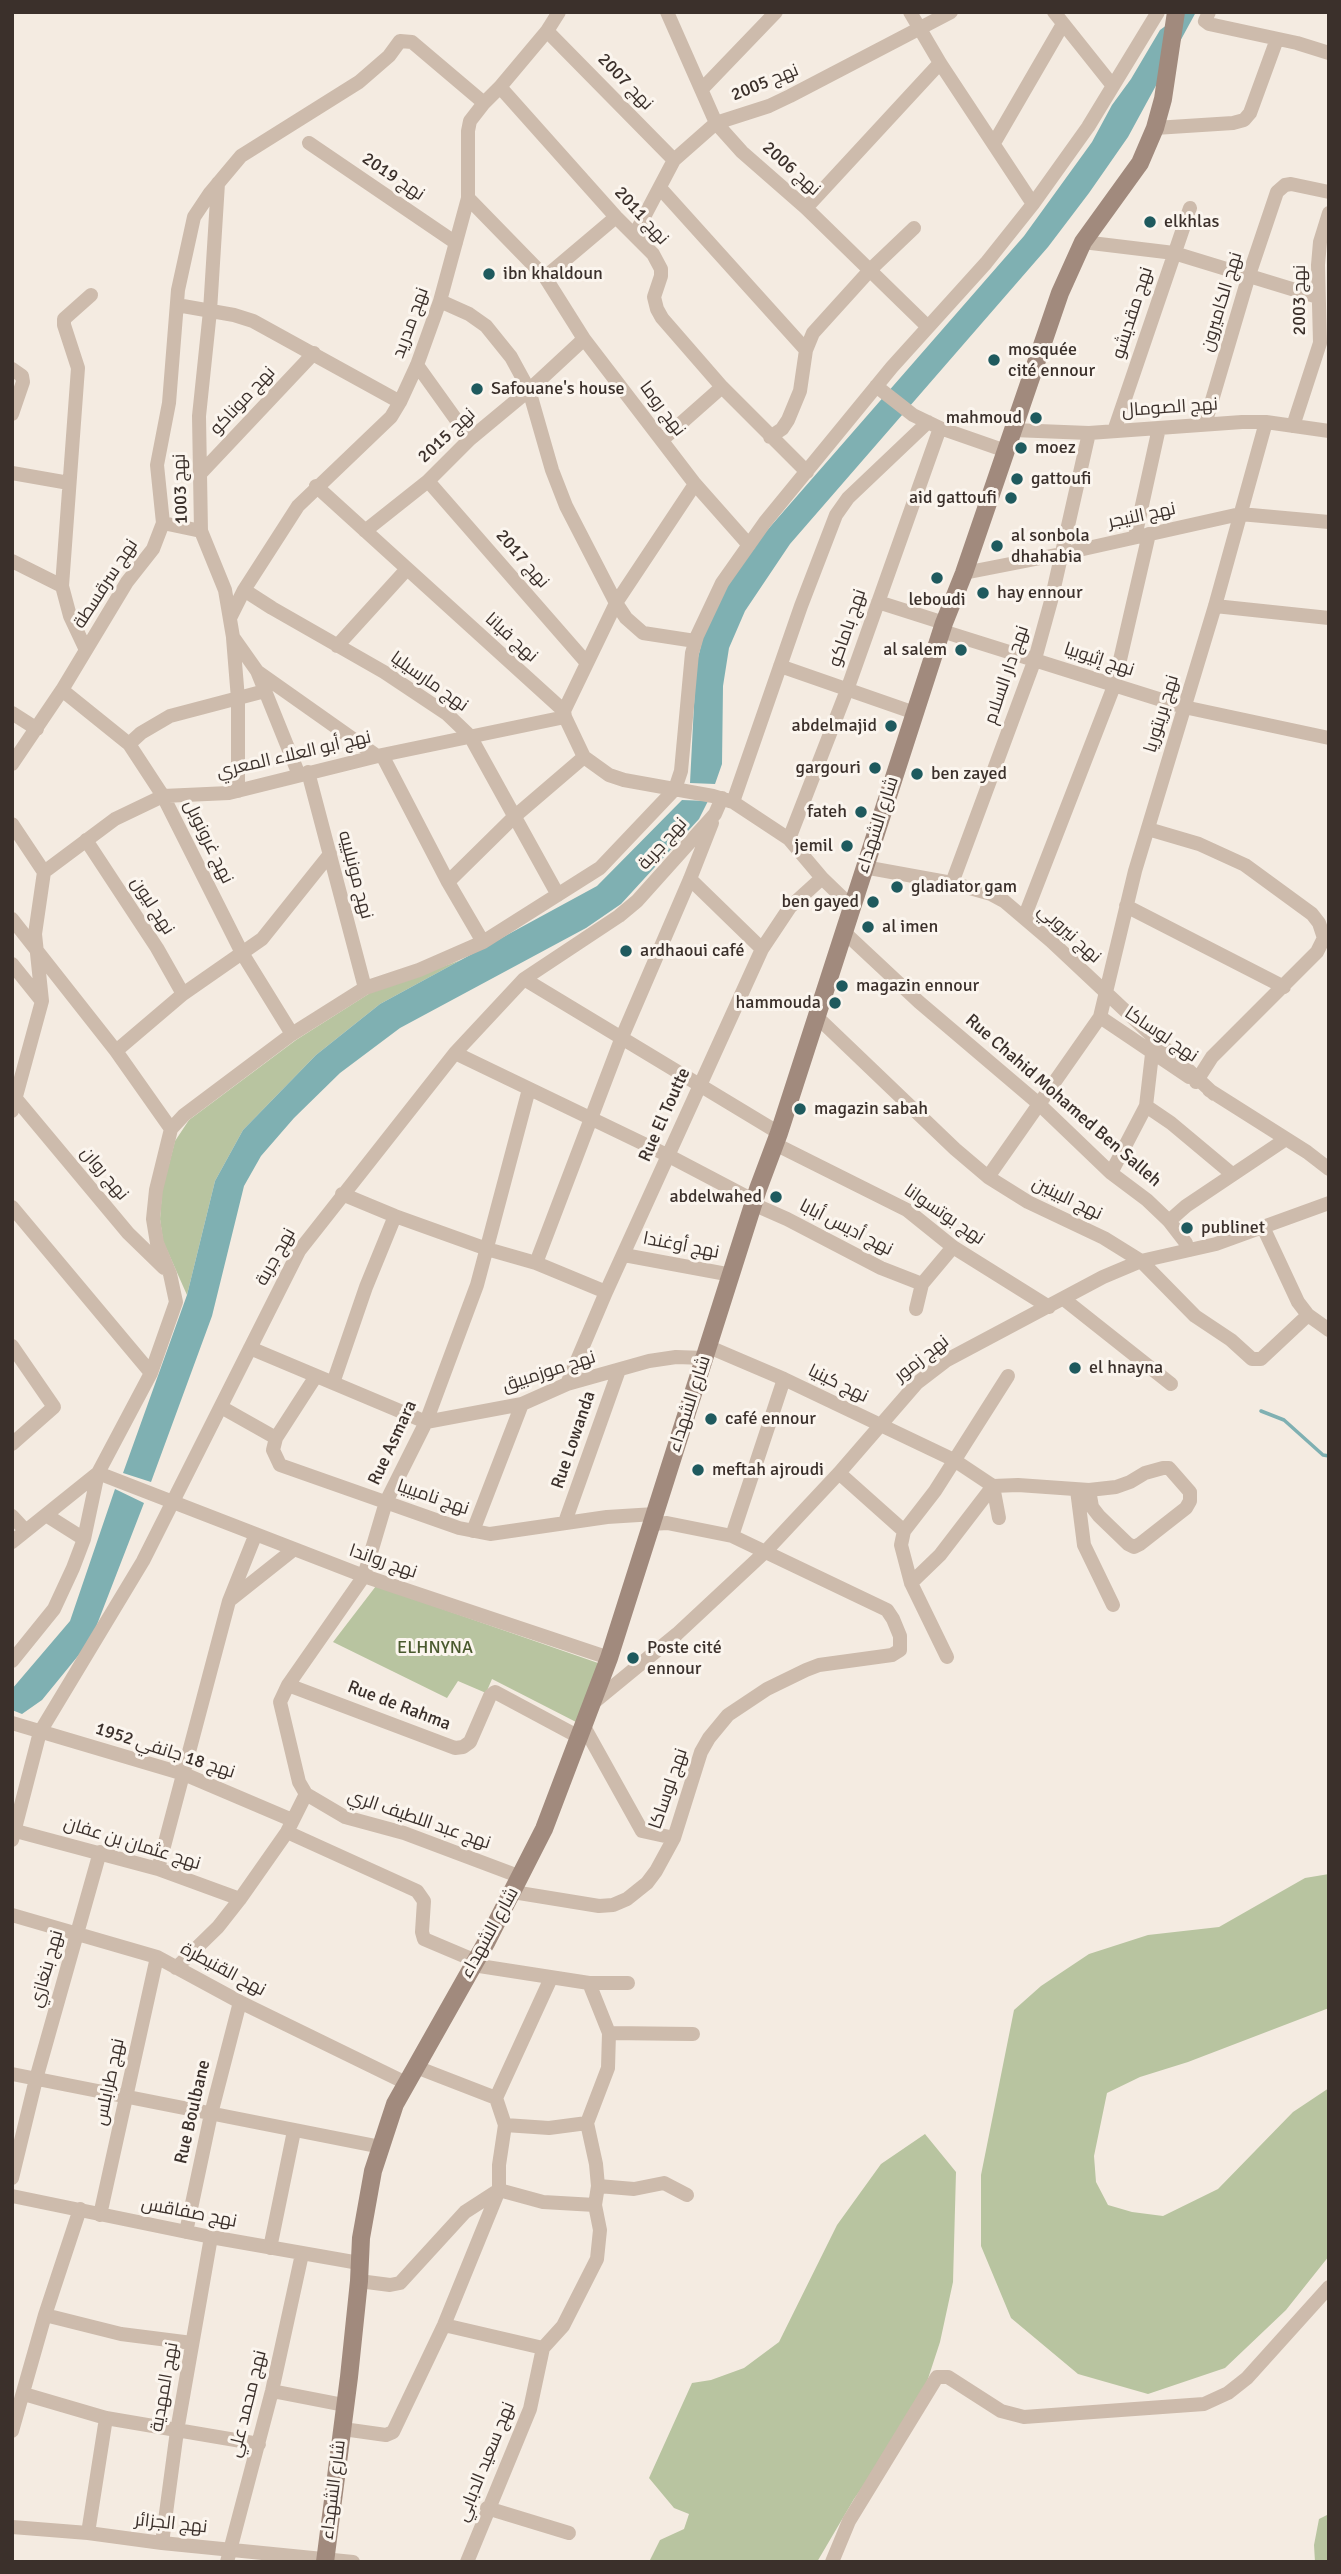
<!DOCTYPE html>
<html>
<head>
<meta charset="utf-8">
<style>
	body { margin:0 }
	#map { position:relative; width:1341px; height:2574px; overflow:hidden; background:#f4ebe1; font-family:Signika,sans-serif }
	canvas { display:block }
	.frame { position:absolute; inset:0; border:14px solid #3b302b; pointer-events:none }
</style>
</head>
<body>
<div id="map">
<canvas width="1341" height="2574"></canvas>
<div class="frame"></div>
</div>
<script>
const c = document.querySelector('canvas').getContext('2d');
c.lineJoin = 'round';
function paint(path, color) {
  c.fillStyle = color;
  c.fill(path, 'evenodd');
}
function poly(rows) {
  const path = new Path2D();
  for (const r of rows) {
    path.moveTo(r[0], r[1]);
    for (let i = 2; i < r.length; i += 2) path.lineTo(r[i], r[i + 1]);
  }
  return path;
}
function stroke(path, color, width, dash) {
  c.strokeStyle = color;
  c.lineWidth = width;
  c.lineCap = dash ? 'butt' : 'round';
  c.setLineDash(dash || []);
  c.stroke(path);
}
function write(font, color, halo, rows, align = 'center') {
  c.font = font + ' Signika,Cairo,sans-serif';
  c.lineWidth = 6;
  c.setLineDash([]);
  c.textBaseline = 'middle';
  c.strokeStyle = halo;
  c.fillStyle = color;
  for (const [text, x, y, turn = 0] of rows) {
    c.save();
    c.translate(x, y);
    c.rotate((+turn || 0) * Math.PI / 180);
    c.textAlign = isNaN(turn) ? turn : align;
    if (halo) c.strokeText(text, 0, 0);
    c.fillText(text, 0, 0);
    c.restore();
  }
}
const green = poly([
	[461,960,380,1004,316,1055,243,1130,215,1181,187,1295,163,1241,160,1219,162,1191,175,1141,189,1120,296,1040,370,993],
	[376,1586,598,1663,578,1723,492,1679,486,1693,458,1681,447,1698,333,1642],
	[1329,1874,1329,2008,1188,2062,1140,2077,1107,2093,1094,2156,1096,2182,1108,2205,1132,2212,1163,2216,1218,2189,1293,2112,1329,2088,1329,2256,1286,2310,1225,2368,1148,2394,1078,2374,1011,2318,981,2246,981,2175,1014,2010,1041,1986,1089,1954,1148,1935,1219,1927,1305,1878],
	[925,2134,956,2172,953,2282,940,2342,923,2394,892,2446,854,2499,817,2562,649,2562,660,2540,684,2529,689,2514,674,2508,649,2478,692,2383,711,2380,744,2368,779,2342,837,2225,881,2164],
	[1329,2514,1329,2562,1315,2562,1314,2545,1319,2519]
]);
const water = poly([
	[1178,12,1196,12,1128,137,1089,193,1048,247,790,544,745,611,729,648,723,686,722,764,715,784,690,783,696,666,703,637,725,588,756,543,1024,236,1092,142,1112,105,1131,79,1160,30,1175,19],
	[682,800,708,801,699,819,621,904,586,928,400,1028,340,1073,294,1118,261,1156,244,1186,212,1316,151,1482,123,1473,187,1295,215,1181,243,1130,316,1055,380,1004,597,886],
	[115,1489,144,1503,91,1640,42,1700,22,1714,12,1710,12,1689,70,1621]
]);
const stream = poly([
	[1261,1411,1284,1420,1323,1455,1329,1456]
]);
const street = poly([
	[667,12,716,123,742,152,806,208,928,327],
	[910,12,940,63,1033,204],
	[1054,12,1113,86],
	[1209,12,1205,21,1209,24,1297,43,1329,53],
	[547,31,674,160],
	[500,87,616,217,653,254,661,269,661,276,654,297,657,309,662,318,722,387,807,472],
	[702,89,776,12],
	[1155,128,1233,123,1244,120,1250,113,1277,39],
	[309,143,456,243],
	[994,143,1063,24],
	[218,183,210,311,199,416,201,531,225,590,233,637,257,671,299,775],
	[660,188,806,350],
	[468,198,545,277,584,339,695,484,749,545],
	[806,208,940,63],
	[635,234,674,160,716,123,769,106,790,96,951,12],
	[1083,242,1174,253,1318,297],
	[545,277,616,217],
	[440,301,469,314,486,326,511,357,529,390,552,470,566,506,616,603,626,618,643,633,695,641],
	[177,305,234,315,253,321,400,402],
	[417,365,470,439],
	[12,369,22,376,23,382,12,414],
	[876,386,913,415,940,428,1006,451],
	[1205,424,1249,275,1277,192,1285,185,1291,184,1329,192],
	[1293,426,1320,343,1318,265,1320,242,1329,213],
	[1013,430,1089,433,1242,422,1266,422,1329,431],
	[1114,431,1190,208],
	[770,437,782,429,788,420,800,391,806,350,813,333,871,269,914,228],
	[662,440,722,387],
	[12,473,69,483],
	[199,475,314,353],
	[428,481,586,662],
	[316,486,564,711,565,717,584,757,609,775,624,780,713,796,733,802,789,839,822,878,851,906],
	[163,523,201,531],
	[365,531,428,481,470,439,529,390,584,339],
	[1135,537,1159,428],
	[12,561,62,586],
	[964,573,1061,554,1240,514,1329,522],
	[244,590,272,608,384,672,447,714,470,736,558,895],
	[878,602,944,623],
	[1215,606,1329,618],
	[230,618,244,590,298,506,391,417,400,402,417,365,440,301,468,198,468,131,470,121,484,103,500,87,547,31,559,12],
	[942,631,1184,707,1329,738],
	[233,638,238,699,238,791],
	[337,646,407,569],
	[86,650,70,616,62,586,78,368,64,325,64,319,91,295],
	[780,666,915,713],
	[258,672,377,756],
	[62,690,129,744,163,796,242,953,292,1034],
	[564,711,616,603,695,484],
	[12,713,37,729],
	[129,744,141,733,170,716,265,691],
	[382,755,448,882,483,942],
	[12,764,62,690,127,582,153,549,163,523,157,465,169,403,178,290,194,217,210,193,241,156,359,82,389,56,400,41,412,42,484,103],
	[308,772,365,988],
	[733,802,801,606,836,515,848,498,928,422],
	[12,824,44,872],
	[1148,829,1199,844,1245,865,1312,914,1319,923,1324,938,1317,952,1212,1057,1196,1082],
	[789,839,847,690,940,428],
	[86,840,157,948,183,994],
	[864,867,952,883,991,894,1004,901,1051,941,1214,1094],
	[690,879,762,949],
	[448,882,514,817,584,757],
	[952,883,1035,659,1051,601,1089,433],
	[1126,906,1284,987],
	[1024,918,1114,686,1149,534],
	[12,919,116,1051,171,1129],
	[843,931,919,1002,1039,1104,1111,1173,1147,1200,1169,1221,1186,1243,1185,1250],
	[12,964,41,1000],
	[524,979,779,1133],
	[816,1016,955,1149,988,1177,1028,1202,1104,1238,1141,1261,1195,1316,1231,1340,1252,1359,1261,1359,1308,1315],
	[1100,1017,1189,1077],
	[116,1051,183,994,262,939,330,854],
	[455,1053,669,1156,749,1198,753,1204,787,1219,881,1268,922,1284],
	[1209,1090,1307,1152,1329,1169],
	[12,1094,128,1233,164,1268],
	[1146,1106,1171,1123,1232,1174],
	[12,1111,42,1001,35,934,44,872,115,819,163,796,229,793,382,755,565,717],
	[775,1144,907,1210,953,1247,1049,1307],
	[1111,1173,1146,1106,1152,1054],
	[988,1177,1100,1017,1135,871,1215,606,1266,422],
	[342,1194,395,1216,487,1249,536,1263,606,1292],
	[12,1207,151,1373],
	[1169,1221,1186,1206,1286,1139],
	[1263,1227,1298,1302,1308,1315,1329,1330],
	[624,1255,732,1275],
	[536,1263,622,1037,690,879,712,823],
	[1065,1300,1171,1384],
	[916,1309,922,1284,953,1247],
	[12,1346,54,1407,12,1444],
	[709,1347,784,1379],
	[250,1348,426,1422,522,1404,567,1384,649,1361,676,1357,705,1358],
	[316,1376,276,1438,273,1450,280,1465,459,1528,490,1534,607,1517,655,1514],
	[333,1383,366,1287,395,1216],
	[567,1384,606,1292,762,949,790,907,822,878],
	[221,1407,276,1438],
	[839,1473,904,1531,901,1545,911,1583,947,1657],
	[1077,1490,1084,1545,1113,1605],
	[46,1515,84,1539],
	[12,1516,26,1531],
	[565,1522,619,1370],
	[473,1531,522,1404],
	[904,1531,935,1491,1008,1376],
	[732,1536,784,1379,954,1460,993,1486,999,1518],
	[12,1542,98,1473,364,1576,609,1658],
	[911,1583,940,1555,993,1486,1018,1485,1089,1490,1116,1487,1130,1482,1145,1473,1163,1468,1169,1468,1190,1492,1190,1501,1186,1508,1140,1544,1134,1547,1128,1544,1099,1516,1092,1507,1089,1490],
	[230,1600,293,1550],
	[12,1661,54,1609,73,1568,84,1539,98,1473,151,1373,176,1302,170,1274,157,1243,153,1219,156,1190,171,1129,184,1115,292,1034,365,988,419,970,483,942,600,868,675,789,681,771,692,653,697,636,722,583,765,522,892,367,986,263,1033,204,1088,127,1158,12],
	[288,1685,455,1748,463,1747,470,1742,490,1696,495,1692,579,1737],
	[593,1703,677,1634,765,1552,839,1473,917,1383,947,1360,1103,1277,1141,1261,1216,1244,1329,1203],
	[12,1723,184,1774,292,1820],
	[583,1725,642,1831,674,1838],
	[12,1830,158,1869,240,1899],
	[287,1832,417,1891,424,1901,422,1932,424,1939,476,1961],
	[12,1840,40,1732,143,1561,299,1251,455,1053,524,979,619,916,637,901,715,814,722,798],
	[158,1869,229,1601,255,1536],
	[521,1877,404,1833,345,1817,306,1794,299,1782,280,1702,288,1685,364,1576,386,1502,426,1422,477,1285,529,1089],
	[513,1892,599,1906,613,1905,627,1899,647,1883,656,1871,674,1838,701,1752,709,1738,728,1715,767,1689,806,1670,819,1665,892,1655,900,1650,900,1636,893,1619,887,1610,732,1536,667,1523,652,1524],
	[12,1915,157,1957,240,2002,406,2083],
	[473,1965,589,1983,628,1983],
	[176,1968,218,1927,240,1899,287,1832,306,1794],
	[609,2033,693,2034],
	[416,2067,496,2098],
	[12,2074,381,2147],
	[505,2125,549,2128,587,2123],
	[12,2178,36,2079,100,1852],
	[598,2186,634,2189,664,2183,687,2195],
	[12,2196,211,2237,359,2263],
	[100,2215,157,1957],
	[186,2232,211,2114,240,2002],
	[270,2248,294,2131],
	[359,2281,390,2285,400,2283,465,2212,499,2190,543,2202,595,2205],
	[45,2315,121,2334,192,2343],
	[444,2325,543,2348],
	[272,2391,344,2405],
	[24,2394,106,2418,259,2444],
	[343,2429,386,2435,393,2432,444,2325,499,2190,499,2165,505,2125,496,2098,551,1978],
	[12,2431,45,2315,80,2209],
	[487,2508,569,2533],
	[12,2527,88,2533,162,2543,353,2562],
	[88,2533,106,2418],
	[162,2543,177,2431,211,2237],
	[227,2562,272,2391,302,2254],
	[467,2562,530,2409,543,2348,563,2326,597,2259,600,2230,595,2205,598,2186,596,2164,587,2123,608,2068,609,2033,589,1983],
	[832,2562,849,2521,937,2377,948,2377,1001,2411,1024,2417,1204,2404,1228,2393,1247,2378,1329,2287]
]);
const secondary = poly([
	[325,2562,349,2377,359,2281,361,2238,373,2171,395,2104,487,1941,544,1829,609,1658,758,1189,779,1133,944,623,964,573,1060,293,1083,242,1140,163,1155,128,1163,99,1176,12]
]);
const markers = [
	[1150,222,7,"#1f5a5e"],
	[489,274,7,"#1f5a5e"],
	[994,360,7,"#1f5a5e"],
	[477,389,7,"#1f5a5e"],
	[1036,418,7,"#1f5a5e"],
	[1021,448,7,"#1f5a5e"],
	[1017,479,7,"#1f5a5e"],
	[1011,498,7,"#1f5a5e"],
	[997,546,7,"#1f5a5e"],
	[937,578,7,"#1f5a5e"],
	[983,593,7,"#1f5a5e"],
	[961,650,7,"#1f5a5e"],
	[891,726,7,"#1f5a5e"],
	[875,768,7,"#1f5a5e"],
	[917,774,7,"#1f5a5e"],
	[861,812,7,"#1f5a5e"],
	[847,846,7,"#1f5a5e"],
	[897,887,7,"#1f5a5e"],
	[873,902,7,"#1f5a5e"],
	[868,927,7,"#1f5a5e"],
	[626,951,7,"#1f5a5e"],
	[842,986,7,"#1f5a5e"],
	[835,1003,7,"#1f5a5e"],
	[800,1109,7,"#1f5a5e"],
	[776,1197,7,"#1f5a5e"],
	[1187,1228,7,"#1f5a5e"],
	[1075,1368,7,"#1f5a5e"],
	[711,1419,7,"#1f5a5e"],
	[698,1470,7,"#1f5a5e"],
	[633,1658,7,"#1f5a5e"]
];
const streetNames = [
	["نهج 2007",625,82,46],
	["نهج 2005",765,83,-22],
	["نهج 2006",791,169,42],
	["نهج 2019",393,177,34],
	["نهج 2011",641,216,48],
	["نهج 2003",1300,300,-90],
	["نهج الكاميرون",1222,302,-73],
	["نهج مقديشو",1133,313,-72],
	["نهج مدريد",411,323,-70],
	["نهج موناكو",243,401,-47],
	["نهج الصومال",1170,408,-4],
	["نهج روما",662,409,53],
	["نهج 2015",447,436,-43],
	["نهج 1003",181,489,-92],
	["نهج النيجر",1142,516,-12],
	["نهج 2017",522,559,49],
	["نهج سرقسطة",106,584,-57],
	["نهج باماكو",848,628,-71],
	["نهج فيانا",511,638,42],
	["نهج إثيوبيا",1099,660,18],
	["نهج دار السلام",1007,675,-71],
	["نهج مارسيليا",429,682,35],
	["نهج بريتوريا",1162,714,-73],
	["نهج أبو العلاء المعري",294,755,-13],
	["شارع الشهداء",878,825,-72],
	["نهج غرونوبل",208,842,64],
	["نهج جربة",663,844,-48],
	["نهج مونبلييه",355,875,75],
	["نهج ليون",152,906,57],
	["نهج نيروبي",1069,934,42],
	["نهج لوساكا",1161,1035,34],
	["Rue Chahid Mohamed Ben Salleh",1063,1101,41],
	["Rue El Toutte",665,1115,-66],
	["نهج روان",104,1174,50],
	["نهج البينين",1067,1199,26],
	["نهج بوتسوانا",944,1215,34],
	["نهج أديس أبابا",846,1228,27],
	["نهج أوغندا",681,1246,11],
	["نهج جربة",276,1257,-61],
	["نهج زمور",922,1359,-38],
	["نهج موزمبيق",549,1372,-18],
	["نهج كينيا",838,1384,26],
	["شارع الشهداء",690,1404,-72],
	["Rue Lowanda",574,1440,-71],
	["Rue Asmara",393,1443,-65],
	["نهج ناميبيا",433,1498,19],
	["نهج رواندا",383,1562,19],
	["Rue de Rahma",399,1706,21],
	["نهج 18 جانفي 1952",165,1751,18],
	["نهج لوساكا",669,1789,-71],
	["نهج عبد اللطيف الري",419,1820,19],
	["نهج عثمان بن عفان",132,1844,17],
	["شارع الشهداء",490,1933,-61],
	["نهج بنغازي",47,1969,-74],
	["نهح القنيطرة",223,1970,28],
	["نهج طرابلس",110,2082,-78],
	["Rue Boulbane",193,2112,-77],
	["نهج صفاقس",189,2213,11],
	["نهج المهدية",165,2387,-80],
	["نهج محمد علي",248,2404,-76],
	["نهج سعيد الدبابي",486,2462,-68],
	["شارع الشهداء",334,2490,-83],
	["نهج الجزائر",171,2524,6]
];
const poiNames = [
	["elkhlas",1164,222],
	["ibn khaldoun",503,274],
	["mosquée",1008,350],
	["cité ennour",1008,371],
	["Safouane's house",491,389],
	["mahmoud",1022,418,"right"],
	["moez",1035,448],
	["gattoufi",1031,479],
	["aid gattoufi",997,498,"right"],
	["al sonbola",1011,536],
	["dhahabia",1011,557],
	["hay ennour",997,593],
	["leboudi",937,600,"center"],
	["al salem",947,650,"right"],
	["abdelmajid",877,726,"right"],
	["gargouri",861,768,"right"],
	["ben zayed",931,774],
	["fateh",847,812,"right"],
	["jemil",833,846,"right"],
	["gladiator gam",911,887],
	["ben gayed",859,902,"right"],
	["al imen",882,927],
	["ardhaoui café",640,951],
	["magazin ennour",856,986],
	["hammouda",821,1003,"right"],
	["magazin sabah",814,1109],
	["abdelwahed",762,1197,"right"],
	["publinet",1201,1228],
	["el hnayna",1089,1368],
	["café ennour",725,1419],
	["meftah ajroudi",712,1470],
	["Poste cité",647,1648],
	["ennour",647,1669]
];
const parkNames = [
	["ELHNYNA",435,1648]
];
paint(green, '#b8c4a0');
paint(water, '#7fb0b2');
stroke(stream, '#7fb0b2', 3.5);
stroke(street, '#cdbbac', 14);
stroke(secondary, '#a18a7d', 18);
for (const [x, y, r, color] of markers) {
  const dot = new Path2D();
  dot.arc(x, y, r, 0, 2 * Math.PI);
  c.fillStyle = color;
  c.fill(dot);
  stroke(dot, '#fbf5ee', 2.5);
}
write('18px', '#3b302b', '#fbf5ee', streetNames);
write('18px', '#3b302b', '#fbf5ee', poiNames, 'left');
write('18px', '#4a5a2e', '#fbf5ee', parkNames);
</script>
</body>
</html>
